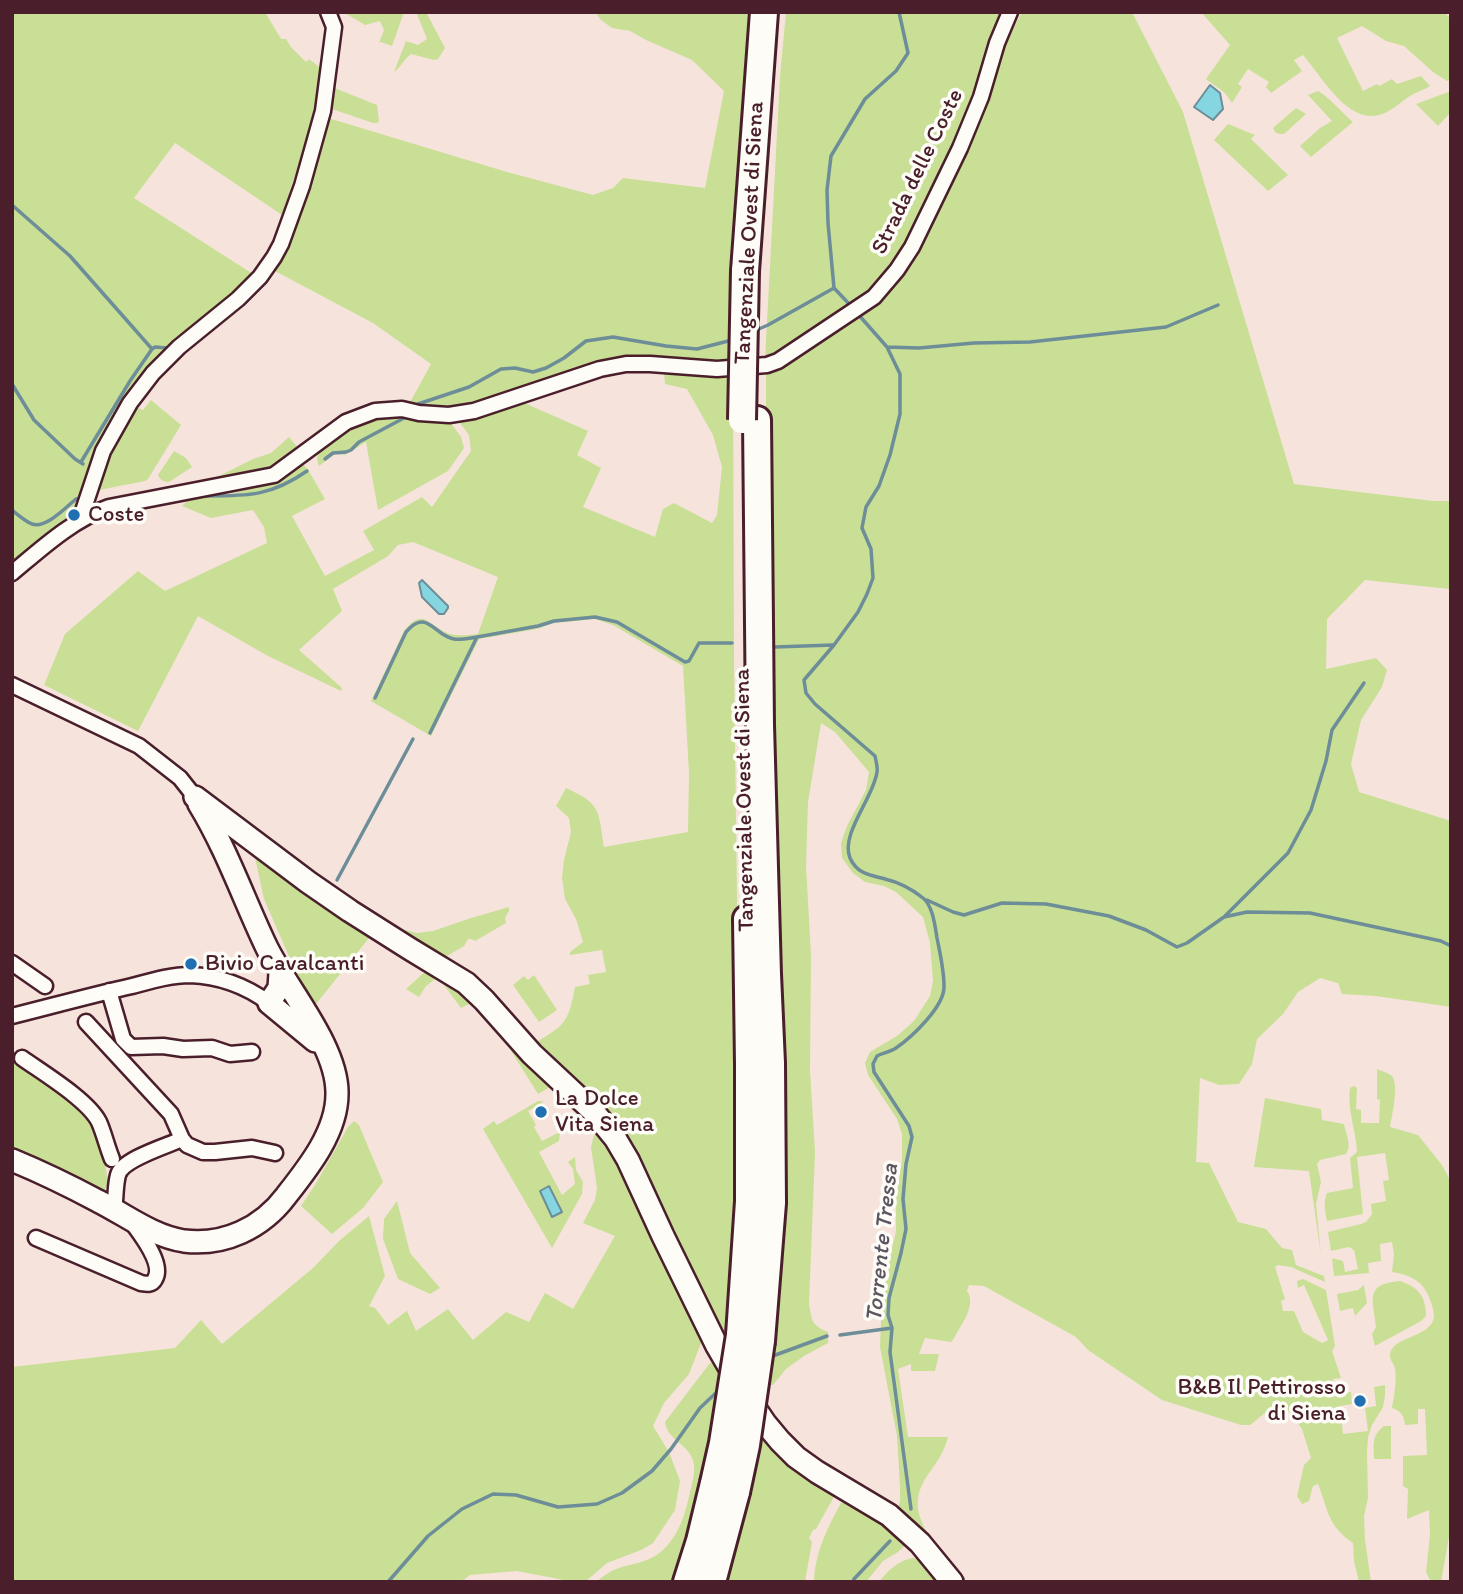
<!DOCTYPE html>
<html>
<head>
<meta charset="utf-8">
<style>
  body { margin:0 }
  #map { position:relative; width:1463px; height:1594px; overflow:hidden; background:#f6e4dc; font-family:Itim,sans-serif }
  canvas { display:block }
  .frame { position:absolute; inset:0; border:14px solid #4a1f2b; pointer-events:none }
</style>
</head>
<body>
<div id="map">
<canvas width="1463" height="1594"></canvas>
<div class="frame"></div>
</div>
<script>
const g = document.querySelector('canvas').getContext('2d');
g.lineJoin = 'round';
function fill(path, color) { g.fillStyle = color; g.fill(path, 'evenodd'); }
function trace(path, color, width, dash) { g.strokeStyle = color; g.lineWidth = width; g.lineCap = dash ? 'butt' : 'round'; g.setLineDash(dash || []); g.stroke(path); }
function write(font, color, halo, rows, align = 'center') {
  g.font = font + ' Itim,sans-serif'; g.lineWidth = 7; g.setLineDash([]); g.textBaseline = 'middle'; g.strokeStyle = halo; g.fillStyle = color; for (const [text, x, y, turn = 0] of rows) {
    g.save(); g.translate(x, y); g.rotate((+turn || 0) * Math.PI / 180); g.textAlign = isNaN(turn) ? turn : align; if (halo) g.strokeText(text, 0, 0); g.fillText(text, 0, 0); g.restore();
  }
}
fill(new Path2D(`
  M12,12h253l16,27h5l5,8 15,15 3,-3 10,8 1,3 -9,56 -29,89 -107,-72 -41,55 119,76 -18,22 -108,102 -37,65 -11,42 -6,8 -31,23 -30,27z
  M343,12h61l-12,34 -11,-4 -2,1 5,-13 -4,-9 -15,4z
  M416,12h10l19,36 -7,11 -4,1 -23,-6c-8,6 -10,13 -17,18l12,-31 12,4 9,-6z
  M595,12h159l-21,350 -31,1 -77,-5 -75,19 -92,32 -50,-3 23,-42 -58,-41 -100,-53 55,-152 179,54 86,23 20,-7 10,-10 82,10 19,-97 -32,-31 -46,-20 -16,-9 -18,-3 -11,-8z
  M786,12h219l-16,38 -33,93 -48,102 -39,48 -82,56 -22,11 15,-283z
  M1022,12h110l51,100 111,372 139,17h18v86l-2,2 -84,-9 -38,39 -1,50 50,-11 11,12 -5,17 -21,33 -10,44 8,28 92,29v186l-75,-11 -34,-2 -4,-11 -18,-5 -22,14 -15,22 -26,25 -5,25 -13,20 -20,1 -19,-7 -4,84 13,1 29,59 28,7 16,19 10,2 4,15 28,11 1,6 -34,-15 -13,-2 -3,2 10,32 -4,2 2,10h11l9,21 19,11 6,-3 -24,-55 -6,3 -1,-7 6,-2 23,11 9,56 -3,5 9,27 -8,1 2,14 16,-1 1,12 -12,2 3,28 25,-3 -3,-23 11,-2 -2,-19 11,-2v11l-2,11 -11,18 -4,12 -1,16 1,45 -4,18 1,24 6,42h-12l-5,-21 -1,-18c-26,-18 -24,-31 -35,-59l-5,2 -4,15 -7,3 -5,-8 7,-31 7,-7 -9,-29 -14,-19 -13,-5 -25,20h-9l-79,-25 -74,-50 -12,-13 -92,-51 -15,-1 -2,6c10,14 -6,34 -13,47l-3,4 -26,-4 -6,16h20l-4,17h-24v-7l-13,5 10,68h40c-4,16 -12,26 -21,39 -20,30 -4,51 13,77l-44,-38 4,-14v-14l-3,-51 -17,-89 2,-53 14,-63v-34l6,-36v-27l-5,-15 -29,-44 -3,-12 5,-11 27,-16 17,-15 16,-25 3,-15 -3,-38 -7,-26 -27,-25 -12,-6 -19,-4 -12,-9 -11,-15 -1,-15 6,-17 19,-36 3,-18 -34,-40 -14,-9 -13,79 -2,64 5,89 -1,116 5,81 -6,152c3,17 2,21 19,28v11l-24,13 -18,13 -13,16h-9l2,-1015 112,-68 10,-9 31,-42 52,-105 34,-101z
  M1201,12h243l7,7v61l-4,1 -14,-9 -29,-26 -18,-5 -24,-15 -25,12 26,53 14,-7 2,2 13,-7 5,5 24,-8 9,10c-6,4 -14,6 -20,10 -8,5 -15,12 -23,16 -36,19 -64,-34 -84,-57l-9,5 8,11 -31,22 -5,-6 3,-5 -21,-13 -10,15 4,3 -10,16 -7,-10 -19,-14 24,-34z
  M332,87l45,18 2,16 -2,2h-4l-44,-15z
  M1318,91c9,4 25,23 35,31l-42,35 -11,-11 20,-18 12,-7 -24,-26z
  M1451,91v21l-13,14 -22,-22z
  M1296,108l10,6 -22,20c-5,0 -9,0 -11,-6z
  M1228,124l27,11 -4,4 37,36 -20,16 -54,-51z
  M664,372l28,3 41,-1 1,285 4,322 4,161 -12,210 -96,-199 -102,-108c32,-20 36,-20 43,-58l15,-3 -2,-9 18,-3 -4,-22 -32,5v-3l13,-10 -7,-23 -11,-20 -3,-21 2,-18 7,-28 -2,-14 -13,-12 10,-18c36,16 32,23 38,59l84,-15 1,-59 -6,-107 -70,-41 -18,-6 -41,4 -17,6 -58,10 -48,97 -60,-35 33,-70c18,-23 23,-8 41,1 8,5 24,3 33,2l20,-57 -85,-35 -15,3 -10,11 -55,33 9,22 -43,39 43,38 -1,3 -73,-35 -70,-40 -60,115 -94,-46 21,-51 73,-63 27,20 102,-48 -3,-16 -11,-17 -42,8 -29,-12 6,-6 47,-7 39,-11 22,-15 6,-3 5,4 18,31 -33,17 33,60 49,-26 -11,-19 59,-34 10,10 39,-56 -2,-16 -13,-17 24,-1 42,-15 66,29 -11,24 24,13 -18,39 72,30 8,-28 11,-6 38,20 5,-8 5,-48 -9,-32 -26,-46 -22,-5z
  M151,400l30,25 -33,54 -3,2 -51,10 14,-39 26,-46 9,4z
  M384,416l48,4 19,3 10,14 3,11 -16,23 -70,39 -12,-68 -21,13 -10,-1 -16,12c-1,-4 -3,-7 -1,-11 3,-13 37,-31 49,-35 6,-3 11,-3 17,-4z
  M289,437l10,12 -32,22 -56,9 42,-21 18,-6z
  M174,451l12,7 6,9 -23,15c-5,0 -9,-2 -11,-7z
  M254,853l115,85 -53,66 -18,-27 -34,-78z
  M323,881l7,3 56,37 15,8 16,4 16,-2 38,-13 38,-11v4l-4,7 1,5 -31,18 -4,-2h-3l-4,7 -22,13z
  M428,969l44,31 -1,3 -10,5 -23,-31 -12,9 -7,11 -13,-8z
  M534,975l23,35 -18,12 -26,-37 11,-9 4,4z
  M510,1044l42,42 -14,8 -30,-48z
  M12,1059l66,46 12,13 13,32 5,33 -3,7 -4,1 -53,-27 -36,-16z
  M1377,1069c4,2 12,4 15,7 7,10 0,39 -2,51l28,8 24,30 9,17v344l-10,56h-10l-5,-10 4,-37 -1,-25 -22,9 1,-30 -5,-3v-30l24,-1 -2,-46h-7v15l-13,1c-1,-10 -4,-14 -13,-17 2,-13 5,-26 3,-39 -1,-6 -6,-9 -5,-15 3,-17 35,-16 43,-33 2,-6 0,-11 -1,-16 -7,-23 -18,-29 -40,-33l2,-18 -2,-12 -12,2 1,17 -13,2 1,10 -35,3 -2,-18 11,3 2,11 13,-3 -4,-19 -5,-3 -18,4 -3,-19 33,-8 5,-2 6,-8 -1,-10 15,-3 -3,-20 6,-1 -4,-27 -28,4 6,57 -36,7c-2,-10 -4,-18 0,-28l26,-5 -3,-30 7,-6c-1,-22 -10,-42 -7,-64l4,-2 3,2 -1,21 5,1v13h18l1,-23 -3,-1z
  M1265,1098l56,11 1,11 22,4c2,10 8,21 2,30l-26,6 -3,4 4,18 -5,22 5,51 -12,-84 -55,-4z
  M538,1101h6l-16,10 8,14 -2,2 8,14 18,-9 -1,9 -20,11 23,43 13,-11 -2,-15 -5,-7 7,-5 1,13 7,12 -1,12 -30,54 -69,-119 11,-8 3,4z
  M354,1121l5,4 24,57 -20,26 -31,26 -31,-28 14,-21 33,-58z
  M595,1131l27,40 81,167 -14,36 -25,29 -11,23 16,26 11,29 -5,29 -22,33 -12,7 -34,13 -22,19h-11l-57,-11 -47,4 -9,7h-449v-215l163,-19 26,-28 21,24 91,-76 26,-27 30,-25 16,60 -16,30 6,2 13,17 24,-18 -5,4 9,20 32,-22 25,31 33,-28 23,10 16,-29 28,16 42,-73 -32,-13 12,-23 2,-12 -6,-41z
  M397,1201l13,52 30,35 -10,6 -32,-15 -15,-40 1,-20z
  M1400,1281c18,6 26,15 26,35l-5,5 -46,25 -3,-12 4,-7c-3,-28 -12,-43 24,-46z
  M1364,1285l3,18 -12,13 -2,-8 -13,3 -3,-17 21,-4z
  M710,1363l5,1 10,13 -46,205h-83c7,-6 14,-11 23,-14 11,-4 25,-5 36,-12 22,-14 30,-40 35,-64 2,-9 5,-18 4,-27 -2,-20 -27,-24 -29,-43z
  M1384,1426h7v33h-17c0,-15 -3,-23 10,-33z
  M758,1427l78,66 -20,36 -3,1 -4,8 3,4 -7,40h-86z
  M846,1500h3l61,41 -12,11 -15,9 -17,21h-52c1,-30 13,-53 27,-79z
  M913,1558l7,1 19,23h-60c8,-11 20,-22 34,-24z`), '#c8df95');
const water = new Path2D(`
  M1210,85l10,8 3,16 -10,11 -19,-13z
  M422,580l26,26v2l-4,6h-5l-17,-17 -3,-14z
  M549,1186l13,26 -10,5 -12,-26z`);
fill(water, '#85d6e0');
trace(water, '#6d8d98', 2);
trace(new Path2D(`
  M12,205l58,51 82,93 -22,32 -49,81
  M852,307l-18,-19 -6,-65 -1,-33 4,-34 34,-57 31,-28 12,-18 -9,-41
  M857,313l30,34 13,27v40l-10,41 -11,31 -13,21 -4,21 9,21 2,29 -6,16 -9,18 -24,33 -30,35 2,13 9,11 60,52c1,5 3,12 2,16 -3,25 -37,62 -27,86 7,16 20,17 35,21 13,3 28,11 38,19 10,8 12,28 14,40 3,15 7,32 7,48 1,20 -32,51 -48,62 -6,4 -13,5 -19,8l-4,8 1,8 35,54 3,11 -6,27 -3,35 3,30 -5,24 -12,45 -1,17 4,13 -2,24 21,157
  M752,332l16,-7 66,-37
  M887,347l32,1 55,-5 56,-1 136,-15 52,-22
  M152,349l3,-2 12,1 8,-6
  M12,384l22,36 41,39 8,5
  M418,404l51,-17 32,-18 14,-1 18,4 13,-4 18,-10 22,-17 27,-4 53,9 31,3 35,-9
  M325,459l8,-6 13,-1 5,-2 8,-8 45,-24
  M206,496c43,0 65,0 101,-25
  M12,510c6,5 13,11 20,14 14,5 34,-17 44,-25l6,-1
  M775,647l58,-2
  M375,698l31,-66c21,-25 28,4 48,7 7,1 16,-1 23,-2
  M430,733l47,-96 61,-11 16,-5 41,-4 22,5 68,40 4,-1 10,-18h33
  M337,880l76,-141
  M927,900l26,12 11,3 38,-12 44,1 63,12 37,14 31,17 10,-4 37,-26 23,-5 63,1 131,28 10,5
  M1225,916l63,-63 23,-43 15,-49 6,-31 32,-47
  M840,1335l52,-7
  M770,1357l57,-21
  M388,1582l40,-46 34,-27 31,-15 23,1 42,12 39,-3 25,-11 30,-22 19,-22 29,-41 19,-18
  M853,1582l1,-3 36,-38`), '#6d8d98', 3.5);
const street = new Path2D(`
  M80,520l23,-69 27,-48 23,-30 26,-26 59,-48 22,-22 14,-20 7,-13 21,-58 21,-75 11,-84 -6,-15
  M12,573c30,-25 60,-53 97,-66l165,-32 72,-53 29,-11 27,-2 17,4 30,2 25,-4 126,-42 26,-5h24l67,5 50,-4 11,-4 96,-64 23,-27 15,-23 48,-99 21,-51 16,-54 13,-31
  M12,685l127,61 41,32 15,19
  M12,963l33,23
  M109,991l14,48 8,8 32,-1 20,3 29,-1 18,6 22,-2
  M12,1016c40,-10 80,-21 120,-30 19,-5 38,-11 58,-11 28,1 56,11 79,28
  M86,1022l85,92 11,25 5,6 16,7h12l37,-4 23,5
  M22,1058c21,15 66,42 77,64 5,11 8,25 13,37
  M114,1209c2,-11 1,-23 4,-34 4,-16 49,-29 64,-36
  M36,1238l105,45c6,1 11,2 14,-4 9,-15 -14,-44 -22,-55`);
const secondary = new Path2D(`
  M195,797l113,85 42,29 60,38 56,34 18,17 48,54 61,57 22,27 13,22 35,76 54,110 25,43 23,34 15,18 16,16 21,15 72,43 31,28 32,39
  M280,973l-1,15 -10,15 46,38
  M12,1160c29,12 58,26 86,41 28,14 54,35 86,40 40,5 78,-13 102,-45 22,-28 51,-64 51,-102 1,-47 -49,-104 -70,-146 -23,-48 -40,-98 -68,-144`);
const highway = new Path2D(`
  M745,271l19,-259
  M757,420l3,305 7,249 4,89 1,140 -11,138
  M740,1335l9,-134v-136l-2,-146
  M687,1582l13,-41 14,-58
  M712,1582l24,-90`);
trace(street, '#4a1f2b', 19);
trace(secondary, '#4a1f2b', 26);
trace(highway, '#4a1f2b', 32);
trace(street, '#fdfcf7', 14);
trace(secondary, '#fdfcf7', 21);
trace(highway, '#fdfcf7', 26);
const highwayBridge = new Path2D(`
  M742,420l3,-149
  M714,1483l9,-40 17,-108
  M736,1492l10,-47 15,-104`);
trace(highwayBridge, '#4a1f2b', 32, []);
trace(highwayBridge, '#fdfcf7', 26);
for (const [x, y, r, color] of [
  [74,515,7,"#1f6fb2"],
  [191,964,7,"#1f6fb2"],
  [541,1112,7,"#1f6fb2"],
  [1360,1401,7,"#1f6fb2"]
]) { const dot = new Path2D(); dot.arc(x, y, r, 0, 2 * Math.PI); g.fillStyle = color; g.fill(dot); trace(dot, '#fdfcf7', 2.5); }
write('23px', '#4a1f2b', '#fdfcf7', [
  ["Strada delle Coste",918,172,-64],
  ["Tangenziale Ovest di Siena",750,233,-87],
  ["Tangenziale Ovest di Siena",745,800,-91]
]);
write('23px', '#4a1f2b', '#fdfcf7', [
  ["Coste",88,515],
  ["Bivio Cavalcanti",205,964],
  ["La Dolce",555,1099],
  ["Vita Siena",555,1125],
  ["B&B Il Pettirosso",1346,1388,"right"],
  ["di Siena",1346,1414,"right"]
], 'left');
write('italic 24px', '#5c5661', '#fdfcf7', [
  ["Torrente Tressa",883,1243,-84]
]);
</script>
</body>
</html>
